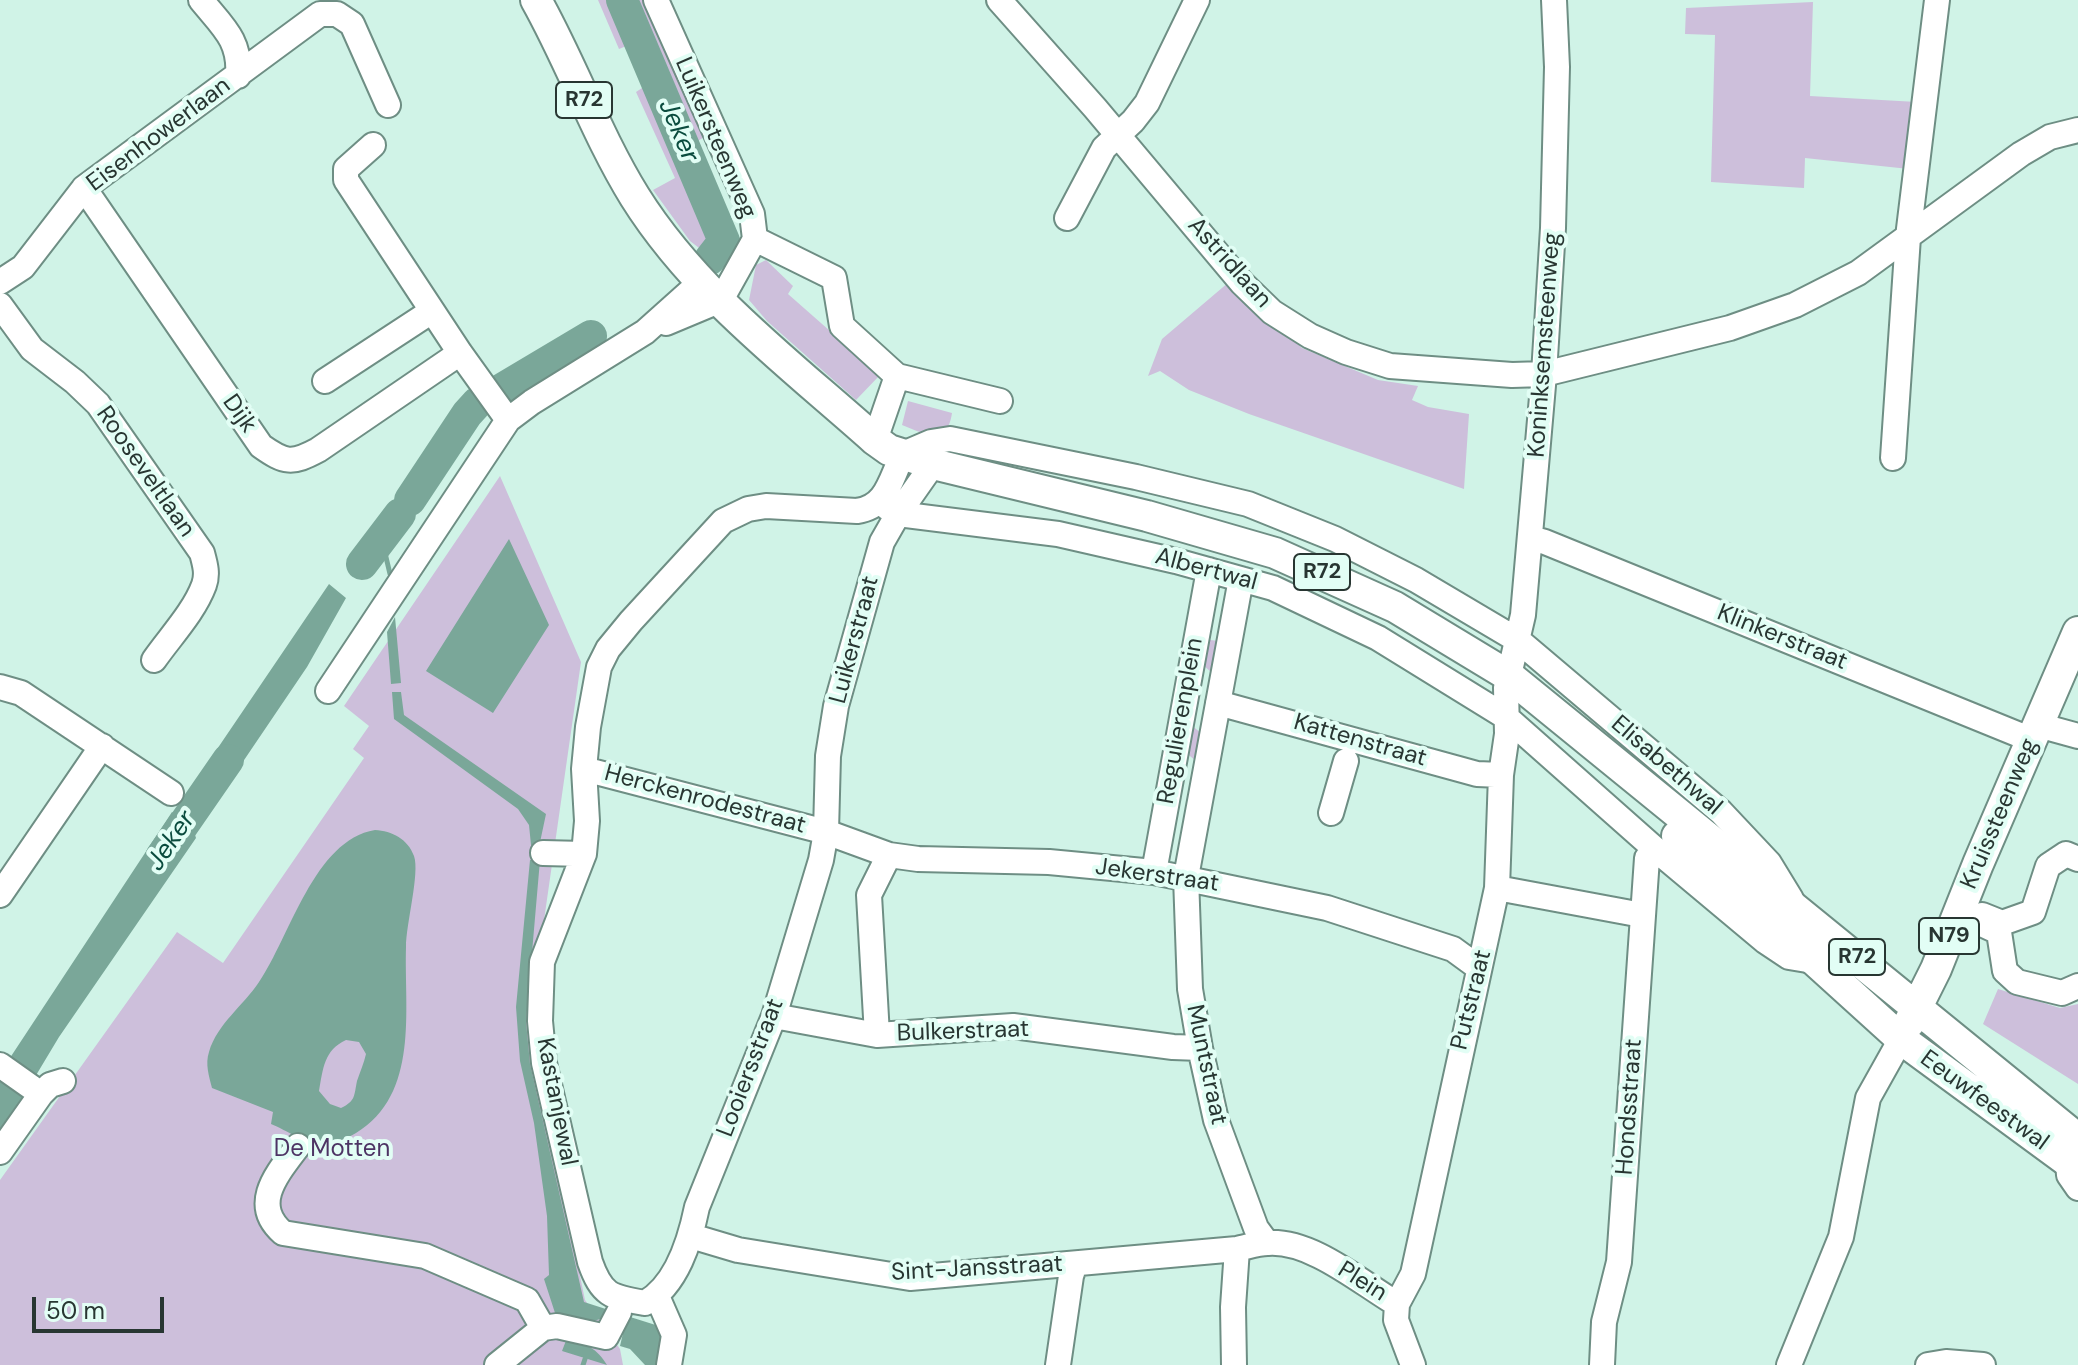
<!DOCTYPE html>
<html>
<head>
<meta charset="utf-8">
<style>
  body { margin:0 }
  #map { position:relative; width:2078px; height:1365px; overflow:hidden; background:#d0f3e7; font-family:"DM Sans",sans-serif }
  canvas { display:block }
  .scale { position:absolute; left:32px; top:1297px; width:132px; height:36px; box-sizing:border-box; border:4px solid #283632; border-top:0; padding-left:10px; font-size:24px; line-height:28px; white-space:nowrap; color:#283632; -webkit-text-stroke:6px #e2fef5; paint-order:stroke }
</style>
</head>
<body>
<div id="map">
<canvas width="2078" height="1365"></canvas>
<div class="scale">50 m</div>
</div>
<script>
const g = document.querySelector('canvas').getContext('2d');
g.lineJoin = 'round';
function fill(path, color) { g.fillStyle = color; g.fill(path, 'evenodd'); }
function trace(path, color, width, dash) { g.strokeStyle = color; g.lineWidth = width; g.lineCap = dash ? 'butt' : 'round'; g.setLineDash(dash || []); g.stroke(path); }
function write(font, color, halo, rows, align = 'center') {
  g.font = font + ' "DM Sans",sans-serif'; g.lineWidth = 8; g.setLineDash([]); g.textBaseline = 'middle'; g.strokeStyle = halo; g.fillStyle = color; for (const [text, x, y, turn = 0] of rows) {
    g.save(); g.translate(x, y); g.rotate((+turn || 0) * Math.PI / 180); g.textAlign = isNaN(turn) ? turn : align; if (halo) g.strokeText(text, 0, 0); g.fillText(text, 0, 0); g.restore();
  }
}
fill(new Path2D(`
  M598,0h19l19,42 -17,7z
  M631,0h16l60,135 -15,10z
  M1813,2l-3,94 107,6 -8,67 -104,-11 -1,30 -93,-6 4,-147 -30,-1 1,-26z
  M651,82l65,155 -4,10 -9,4 -13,-10 -37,-51 22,-12 -39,-86z
  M766,260l27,26 -5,8 92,81 -24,25 -89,-79 -18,-21 7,-35z
  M1229,282l73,66 76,32 40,6 -6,14 16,7 41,7 -5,75 -215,-75 -60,-24 -29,-19 -12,5 14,-37z
  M908,401l44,12c-5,34 -27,21 -50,12z
  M500,476l81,186 -48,335 5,80 47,223 35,49 3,16h-623v-185l177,-248 46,31 141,-205 -11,-9 16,-23 -25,-20z
  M1210,640l9,1 -2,36 -20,-17 8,-19z
  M1185,720l22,18 -6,27 -21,-17z
  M1998,989l62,19 18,-4v80l-95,-60z`), '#cdbfdb');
fill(new Path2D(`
  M509,539l40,86 -56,88 -67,-42z
  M329,584l17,14 -39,69 -92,136 -25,-14z
  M395,617l6,66 -10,1 -4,-52z
  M392,692h9l3,23 142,99 -7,33 -8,-2 -2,-20 -11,-16 -124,-90z
  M172,812l20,13 4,13 -137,199 -33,55 -26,37v-56z
  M375,830c17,1 33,9 39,26 6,17 -8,68 -8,91 -2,63 14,147 -50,186 -9,5 -22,12 -34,12 -16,-1 -36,-15 -51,-21l2,-12 -61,-24c-3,-12 -7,-24 -3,-36 8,-28 35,-47 50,-70 31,-45 55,-142 116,-152zM346,1040l13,2 7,12c-2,9 -6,18 -9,27 -3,14 -1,20 -16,27l-11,-4 -11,-13c4,-22 5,-41 27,-51z
  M530,860h10l-14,162 4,42 54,238 28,9c-18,16 -35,11 -56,5l-12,-37 5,-4 -2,-59 -13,-93 -14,-62 -4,-54z
  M627,1316l35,11 2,38h-19l-15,-16 -10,-3z
  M567,1338c19,6 30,10 40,27l-45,-14z`), '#7aa799');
trace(new Path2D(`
  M381,536l9,38
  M583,1365l2,-6`), '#7aa799', 5);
trace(new Path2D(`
  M622,0l102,241 -14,18
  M502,389l89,-53
  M410,500l57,-86 10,-11
  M362,564l38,-50
  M161,857l67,-97`), '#7aa799', 32);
const minor = new Path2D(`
  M201,0c21,26 40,40 37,76
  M656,0l96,214 3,25 -34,61 -55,23
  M999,0l96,108 147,175 30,29 38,24 36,16 44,14 122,9 32,-1 186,-46 65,-23 63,-32 163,-119 29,-17 28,-7
  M373,145l-27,24v11l114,173 48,67
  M84,188l177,258c24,17 31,18 57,4l142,-97
  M1067,218l37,-70 29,-27 14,-18 50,-103
  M755,239l79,39 8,48 55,50 103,25
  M0,282l23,-15 61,-79 236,-174h17l15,10 36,81
  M0,305l32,44 43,33 23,22 104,149c3,11 6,21 2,32 -10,27 -34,52 -50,75
  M325,381l107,-70
  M875,440l22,-64
  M1893,458l15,-221 29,-237
  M933,464l-35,50 -16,28 -46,164 -8,50 -2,76 -5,28 -47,156 -77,191c-7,34 -20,78 -52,96 -34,-6 -43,-7 -55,-41l-46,-199 -4,-42 2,-59 42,-108 3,-33 -3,-52 4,-42 11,-60 9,-18 23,-28 92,-100 25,-12 18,-3 91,5c30,-4 33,-31 46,-57l28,-12 19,-3 186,38 112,27 87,35 81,41 103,61 202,171 48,51 22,36
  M888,508l10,6 160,20 118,27 97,27 105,50 128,79 149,132 110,92 24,16 24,4
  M1531,538l14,4 487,198
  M1241,579l-55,298 4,112 10,59 16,72 40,108 11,15
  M0,687l21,6 150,100
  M328,691l180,-271 24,-18 113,-70 57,-51
  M1218,703l259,71 24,1
  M2038,725l40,11
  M584,769l242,63 63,23 29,4 131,3 105,10 173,36 126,41 26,19
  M1331,813l15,-52
  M543,853l41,1
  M1154,872l55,-302
  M1497,888l145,27
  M0,895l102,-149
  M1958,913l41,19 6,39 12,11 45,11 16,-7
  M1982,915l20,8 31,-11 15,-46 18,-12 12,5
  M774,1016l103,19 136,-9 160,21 27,1
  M877,1035l-8,-140 20,-40
  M0,1065l41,29
  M298,1146c-21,28 -48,58 -15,87l142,23 102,44 16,28
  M0,1152l41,-58 9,-9 13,-4
  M2068,1162l1,13 9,13
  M691,1236l47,14 172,28 327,-29c10,-2 21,-6 31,-6 44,-3 93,40 129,61
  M657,1296l17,39 -5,30
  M497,1365l46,-37 14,-2 49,11 13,-25
  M1058,1365l13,-89 4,-12
  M1234,1365l-1,-58 4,-58
  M1413,1365l-17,-45 1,-16 16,-30 84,-386 4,-113 6,-41 -1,-46 17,-73 21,-241 9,-146 4,-161 -3,-67
  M1602,1365l2,-43 15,-60 28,-404 8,-9
  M1789,1365l52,-128 27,-139 33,-59
  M1928,1365l18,-3 37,3`);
const major = new Path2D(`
  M536,0c36,64 60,134 99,197 60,96 156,168 240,243l14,10 44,14 214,52 128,37 120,54 114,69 569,463
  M1677,836l224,203 177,130
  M1909,1023l27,-54 42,-105 100,-232`);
trace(minor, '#6e8e84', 28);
trace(major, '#6e8e84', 34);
trace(minor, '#fff', 24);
trace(major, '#fff', 30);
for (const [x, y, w] of [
  [584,100,56],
  [1322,572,56],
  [1949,936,60],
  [1857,957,56]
]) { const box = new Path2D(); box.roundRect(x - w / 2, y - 18, w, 36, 6); g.fillStyle = '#e2fef5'; g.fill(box); trace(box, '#283632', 2); }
write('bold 22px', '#283632', null, [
  ["R72",584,100],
  ["R72",1322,572],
  ["N79",1949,936],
  ["R72",1857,957]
]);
write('24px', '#283632', '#e2fef5', [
  ["Eisenhowerlaan",159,135,-37],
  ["Luikersteenweg",715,138,67],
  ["Astridlaan",1229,263,48],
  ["Koninksemsteenweg",1545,345,-86],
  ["Dijk",239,414,55],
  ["Rooseveltlaan",145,472,55],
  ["Albertwal",1206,570,15],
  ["Klinkerstraat",1782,638,22],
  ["Luikerstraat",855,640,-75],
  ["Regulierenplein",1181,721,-80],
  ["Kattenstraat",1360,741,16],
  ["Elisabethwal",1666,766,41],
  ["Herckenrodestraat",705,800,15],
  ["Kruissteenweg",2000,814,-67],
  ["Jekerstraat",1157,876,8],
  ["Putstraat",1472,1000,-76],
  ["Bulkerstraat",963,1032,-2],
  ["Muntstraat",1206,1065,78],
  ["Looiersstraat",751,1068,-69],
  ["Eeuwfeestwal",1984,1101,36],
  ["Kastanjewal",556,1102,79],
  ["Hondsstraat",1630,1107,-86],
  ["Sint-Jansstraat",977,1269,-3],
  ["Plein",1362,1282,32]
]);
write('24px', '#4d3464', '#e2fef5', [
  ["De Motten",332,1150]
]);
write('italic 26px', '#0a4c3e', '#e2fef5', [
  ["Jeker",678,131,67],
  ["Jeker",172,841,-56]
]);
</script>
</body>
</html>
